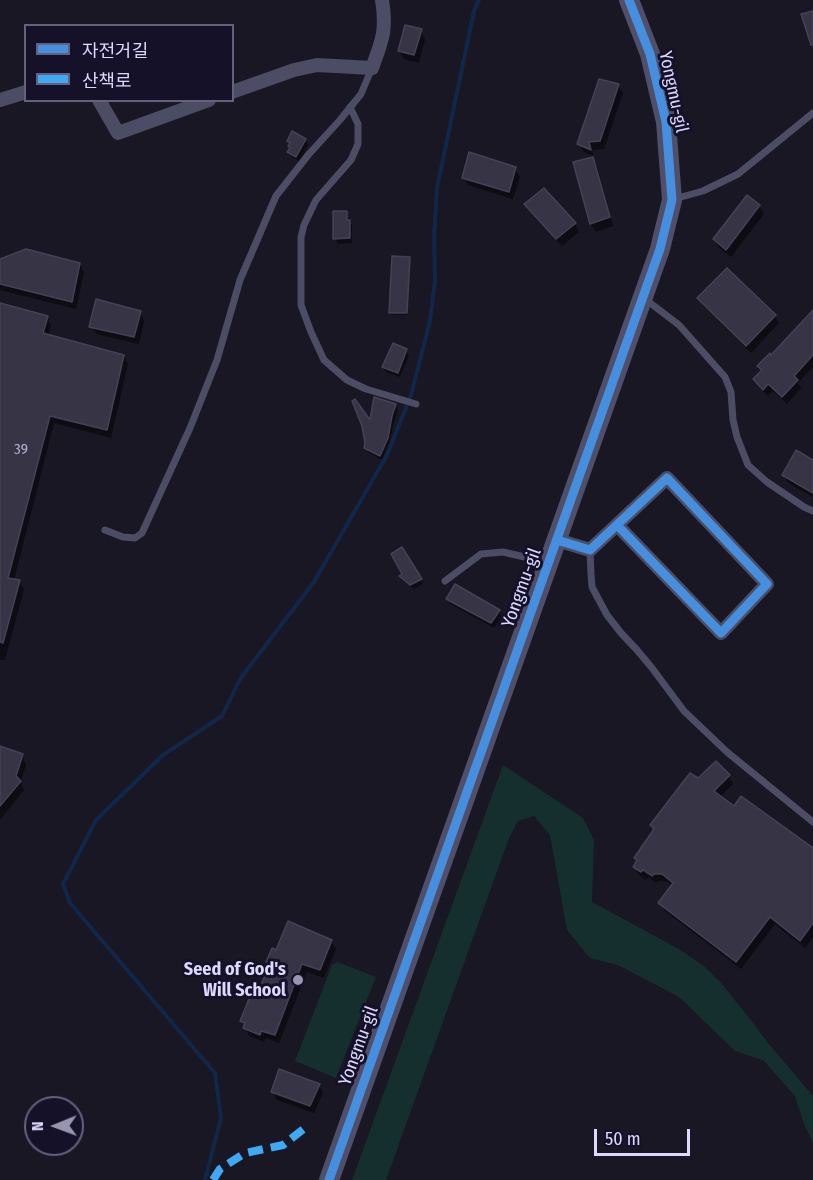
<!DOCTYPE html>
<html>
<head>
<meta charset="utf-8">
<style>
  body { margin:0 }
  #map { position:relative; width:813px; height:1180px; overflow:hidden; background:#181723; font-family:"Fira Sans Condensed","Noto Sans KR",sans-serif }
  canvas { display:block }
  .legend { position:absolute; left:24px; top:24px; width:210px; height:78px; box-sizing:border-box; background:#141129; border:2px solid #64617e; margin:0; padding:8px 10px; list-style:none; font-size:18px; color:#ddd9fe }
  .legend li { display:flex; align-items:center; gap:12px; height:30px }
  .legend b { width:30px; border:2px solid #64617e }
  .north { position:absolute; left:24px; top:1096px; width:60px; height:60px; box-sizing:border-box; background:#141129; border:2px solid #64617e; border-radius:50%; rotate:269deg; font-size:16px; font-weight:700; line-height:24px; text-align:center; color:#ddd9fe }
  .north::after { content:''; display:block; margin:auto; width:21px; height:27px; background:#9895b1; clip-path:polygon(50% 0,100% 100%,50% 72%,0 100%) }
  .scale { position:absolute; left:594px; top:1129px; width:96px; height:27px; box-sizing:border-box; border:3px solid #ddd9fe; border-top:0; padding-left:8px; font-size:18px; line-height:21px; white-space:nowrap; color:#ddd9fe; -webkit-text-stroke:4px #141129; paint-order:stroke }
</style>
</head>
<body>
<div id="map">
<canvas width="813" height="1180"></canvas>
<ul class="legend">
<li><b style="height:8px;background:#468fdf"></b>자전거길</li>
<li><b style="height:8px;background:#3fa9f5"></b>산책로</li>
</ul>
<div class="north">N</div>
<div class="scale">50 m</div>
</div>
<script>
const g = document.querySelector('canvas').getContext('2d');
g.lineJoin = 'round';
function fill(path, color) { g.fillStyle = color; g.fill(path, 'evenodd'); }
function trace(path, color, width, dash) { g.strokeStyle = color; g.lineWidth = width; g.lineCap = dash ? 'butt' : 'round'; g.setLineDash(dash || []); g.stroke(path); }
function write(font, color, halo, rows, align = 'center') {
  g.font = font + ' "Fira Sans Condensed",sans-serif'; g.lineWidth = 6; g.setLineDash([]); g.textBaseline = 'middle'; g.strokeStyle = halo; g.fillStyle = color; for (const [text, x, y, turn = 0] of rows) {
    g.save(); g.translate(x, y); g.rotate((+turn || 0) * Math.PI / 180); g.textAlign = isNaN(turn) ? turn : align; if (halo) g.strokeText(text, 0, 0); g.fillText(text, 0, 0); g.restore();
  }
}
fill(new Path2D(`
  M503,765l80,53 11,22 -2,62 87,47 26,18 16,16 29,36 18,24 45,53v47l-9,-19 -9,-28 -32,-36 -28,-9 -56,-54 -61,-32 -28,-7 -23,-28 -17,-95 -16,-19 -16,5 -9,17 -123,342h-34z
  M337,962l39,15 -40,101 -41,-17 37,-96z`), '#152f2f');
fill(new Path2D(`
  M421,31l4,8 -6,24 -15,-4 -5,-8z
  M618,85l5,8 -19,56 -12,1 2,6 -10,-4 -5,-8z
  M305,140l3,5 -9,16 -7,-4 -3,-5 2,-3 -2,-8z
  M592,158l5,8 16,60 -17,6 -5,-8z
  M515,169l5,8 -7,22 -45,-14 -5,-8z
  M526,205l49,19 4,8 -17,14 -31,-33z
  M759,206l5,8 -33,43 -12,-9 -5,-8z
  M346,212l6,14v17l-14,1 -3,-5z
  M410,260l-3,55h-16l-1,-2z
  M0,261l80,3 4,9 -8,36 -76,-19z
  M699,299l76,17 4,7 -28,30 -47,-47z
  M0,305l47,12 4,8 -2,11 74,20 5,8 -17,74 -57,-15 -40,157 5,1 5,8 -19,71h-5z
  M140,312l4,9 -5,23 -43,-10 -5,-8z
  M813,312v55l-15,16 3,5 -14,16 -14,-13 -5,5 -9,-9 -5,-7 8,-9 -3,-5 13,-9z
  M406,351l3,5 -9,21 -14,-5 -3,-5z
  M395,405l3,5 -4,12 -5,21 -7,17 -14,-8 -3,-5 6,-24z
  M813,462v35l-25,-14 -4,-8z
  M402,549l21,35 -9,5 -10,-8 -3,-5 3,-2z
  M447,599l52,12 3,5 -8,12 -44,-24z
  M0,754l22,2 4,8 -5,19 3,7 -24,30z
  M728,776l5,8 -13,13 14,11 79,42v87l-8,11 -30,-24 -34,45 -76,-58 -5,-8 13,-17 -5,-4 -10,-1 -1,2 -9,-6 -2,3 -7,-5 -5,-8 4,-6 -2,-3 18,-28 -3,-4 47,-46z
  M331,941l5,8 -12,29 -17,-6 -28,71 -13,-5 -2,4 -15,-6 -7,-16 17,-26 11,-27 -3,-5 10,-10z
  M319,1085l4,8 -9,20 -37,-13 -5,-9z`), '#0007');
trace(new Path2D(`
  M205,1180l16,-62 -6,-45 -145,-170 -7,-19 33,-64 67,-65 59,-39 18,-37 74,-97 73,-127 24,-60 19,-74 5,-41 -1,-43 3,-49 37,-177 5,-11`), '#11274a', 4);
const building = new Path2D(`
  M813,11v34h-2l-10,-31z
  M405,25l17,4 -8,26 -16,-4z
  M599,79l20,5 -19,57 -11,1 2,8 -14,-6z
  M292,131l14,8 -10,18 -9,-5 3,-4 -2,-2 2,-4 -3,-1z
  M469,152l47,15 -7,25 -47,-14z
  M593,157l17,60 -20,7 -17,-62z
  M544,188l32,35 -20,16 -32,-35z
  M747,195l13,10 -34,45 -13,-11z
  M333,211h14v9h3v18l-17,1z
  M26,249l54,14 -8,39 -72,-18v-25z
  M392,256l18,1 -3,56h-18z
  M727,268l49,47 -30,31 -49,-48z
  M96,299l45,12 -7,26 -45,-10z
  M0,303l48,13 -5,17 81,22 -17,75 -57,-14 -42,162 12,2 -17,63 -3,-1z
  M813,310v45l-19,21 4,4 -16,17 -14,-13 -5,6 -10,-11 9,-9 -5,-4 13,-13 1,2z
  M393,343l14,6 -9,24 -16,-6z
  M374,397l22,7 -4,12 -4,22 -8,18 -16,-8 1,-5 -3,-17 -10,-25 3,-2 15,21z
  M796,450l17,10v33l-31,-18z
  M402,547l20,32 -12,6 -11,-9 3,-2 -11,-20z
  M455,584l45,26 -9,13 -45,-24z
  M0,746l23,8 -7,22 5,5 -21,25z
  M716,761l14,14 -16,16 20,15 7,-10 72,52v75l-13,18 -30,-24 -34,45 -78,-59 15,-20 -11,-9h-8l-2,2 -9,-6 -2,2 -8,-5 4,-7 -3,-2 20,-29 -4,-4 33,-43 7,-9 8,5z
  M288,921l44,19 -12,30 -18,-6 -27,71 -14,-4 -1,4 -17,-7 2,-5 -5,-2 13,-32 5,3 12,-28 -4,-2 6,-14 4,2z
  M279,1069l41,15 -10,22 -39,-14z`);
fill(building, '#363445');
trace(building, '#454257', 1.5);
trace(new Path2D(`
  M350,107l8,17v20l-7,16 -35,40 -12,25 -3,12v68l10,27 13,28 23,20 19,9 50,15
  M674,199l29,-8 35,-17 75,-61
  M645,299l34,26 46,52 6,15 2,28 4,17 11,28 19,17 37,25 9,4
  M105,530l18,7 12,1 7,-5 48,-105 27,-68 23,-80 36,-84 33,-42 31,-34 21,-26 11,-26
  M590,550l1,24 1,13 15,28 14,18 16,17 15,18 32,43 43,41 86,70
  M445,581l36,-27 22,-2 43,10`), '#4c4c64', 7);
trace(new Path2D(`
  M232,92l62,-22 23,-5 55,3c10,-27 15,-38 10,-68
  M0,100l26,-8
  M99,100l19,33 91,-33
  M557,540l33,10 77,-72 100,106 -46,49 -104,-108`), '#4c4c64', 14);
trace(new Path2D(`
  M329,1180l331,-931 12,-49 -6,-78 -16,-68 -21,-54`), '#4f4f6a', 20);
trace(new Path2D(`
  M213,1180l7,-11 25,-16 38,-8 23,-18`), '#3fa9f5', 8, [15, 8]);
trace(new Path2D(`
  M557,540l33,10 77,-72 100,106 -46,49 -104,-108
  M329,1180l331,-931 12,-49 -6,-78 -16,-68 -21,-54`), '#468fdf', 9);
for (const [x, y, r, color] of [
  [298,980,6,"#9895b1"]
]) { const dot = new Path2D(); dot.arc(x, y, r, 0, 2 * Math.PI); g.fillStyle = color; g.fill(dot); trace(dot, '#141129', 2); }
write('15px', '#b3b0d0', null, [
  ["39",21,450]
]);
write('18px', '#ddd9fe', '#141129', [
  ["Yongmu-gil",673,92,78],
  ["Yongmu-gil",522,588,-70],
  ["Yongmu-gil",359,1046,-70]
]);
write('bold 18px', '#ddd9fe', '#141129', [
  ["Seed of God's",286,970],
  ["Will School",286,991]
], 'right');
</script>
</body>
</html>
